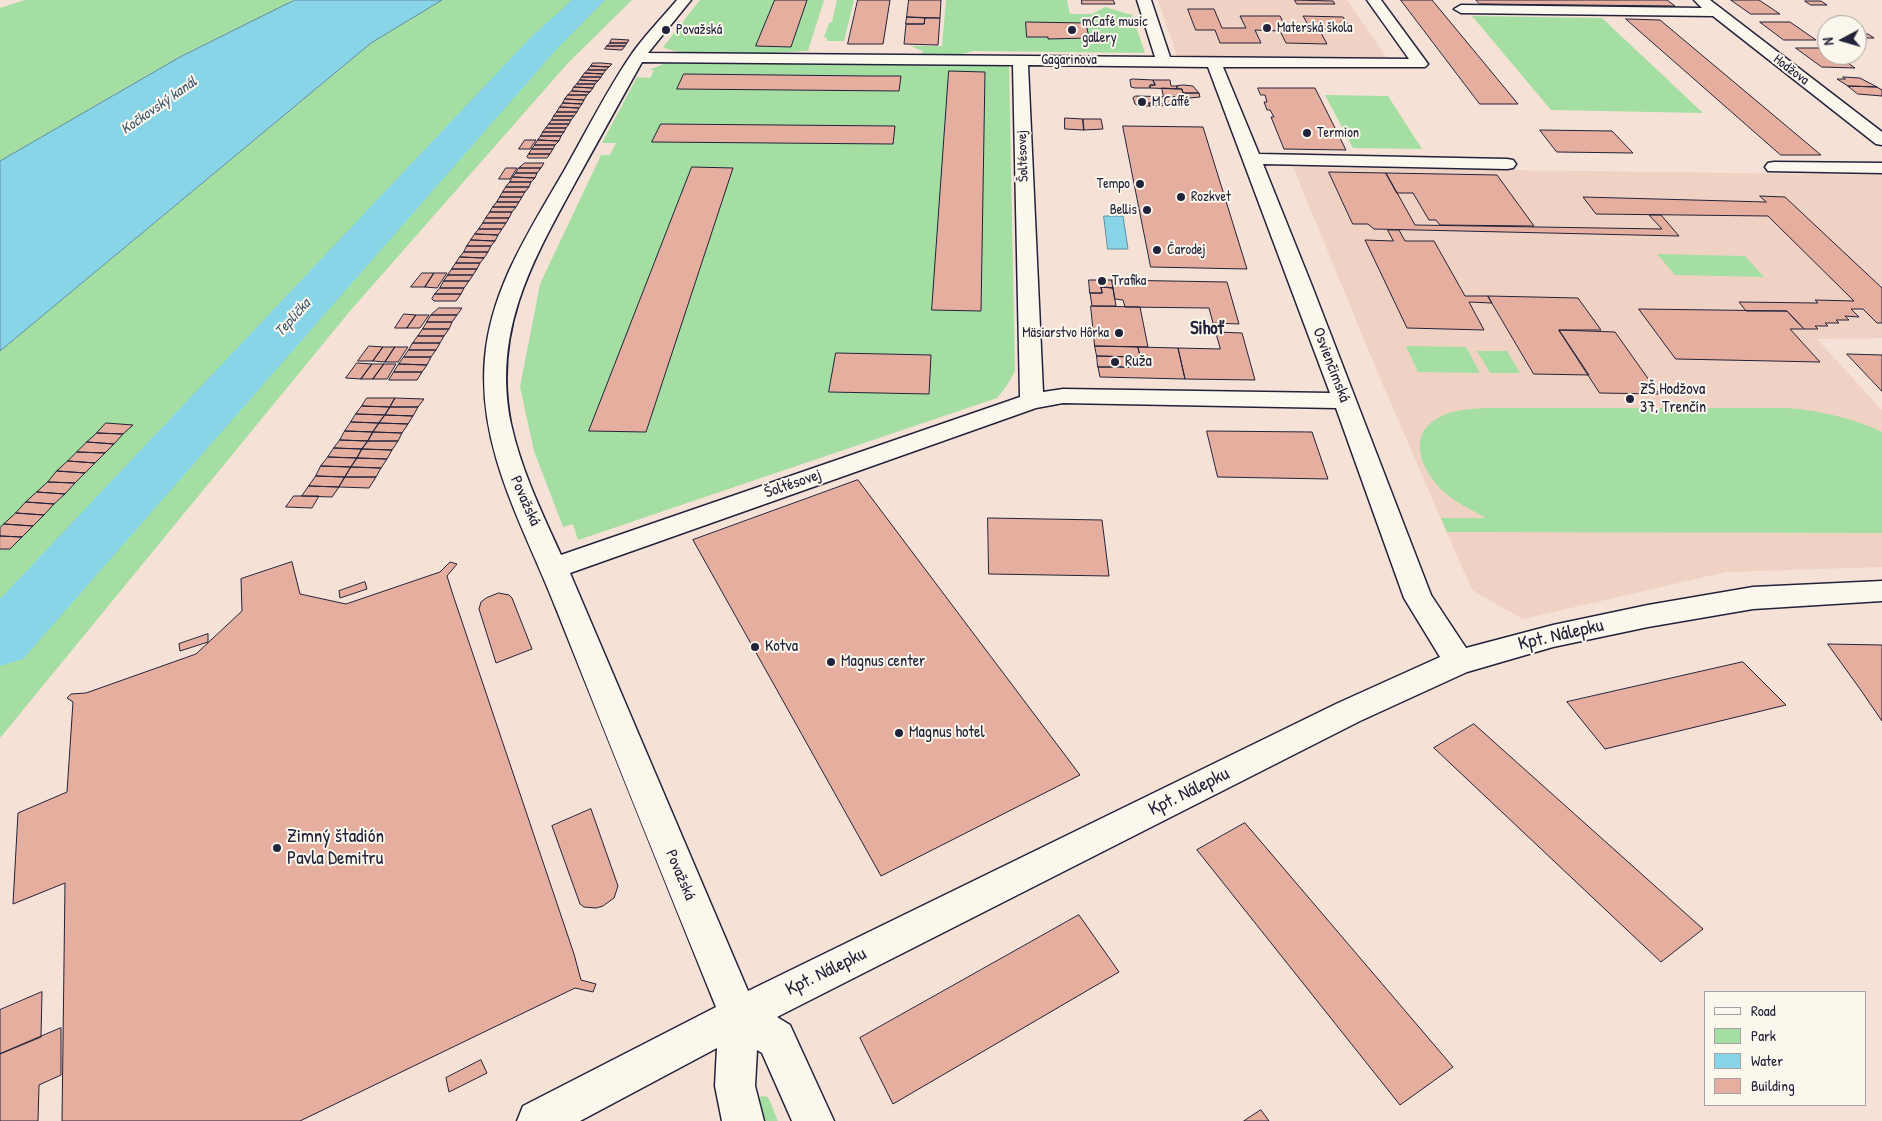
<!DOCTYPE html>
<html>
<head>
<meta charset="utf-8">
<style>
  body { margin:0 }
  #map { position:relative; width:1882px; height:1121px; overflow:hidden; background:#f5e1d5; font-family:"Patrick Hand",sans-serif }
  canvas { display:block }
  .legend { position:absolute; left:1704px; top:991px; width:162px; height:115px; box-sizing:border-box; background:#fbf7ec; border:1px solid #a4a2a5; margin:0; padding:6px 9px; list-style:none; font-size:15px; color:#22223b }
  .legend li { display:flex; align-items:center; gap:10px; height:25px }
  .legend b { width:25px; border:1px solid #a4a2a5 }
  .north { position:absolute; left:1817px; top:15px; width:50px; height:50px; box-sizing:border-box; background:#fbf7ec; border:1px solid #a4a2a5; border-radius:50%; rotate:264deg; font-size:14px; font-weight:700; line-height:20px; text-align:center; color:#22223b }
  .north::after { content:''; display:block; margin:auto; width:18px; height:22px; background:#22223b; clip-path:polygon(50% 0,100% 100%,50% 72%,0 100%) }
</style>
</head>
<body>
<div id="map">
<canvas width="1882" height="1121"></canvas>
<ul class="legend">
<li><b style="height:6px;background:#fbf7ec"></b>Road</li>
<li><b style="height:14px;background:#a5dea2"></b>Park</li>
<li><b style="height:14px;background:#88d5e7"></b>Water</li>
<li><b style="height:14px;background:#e6ae9e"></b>Building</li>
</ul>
<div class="north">N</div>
</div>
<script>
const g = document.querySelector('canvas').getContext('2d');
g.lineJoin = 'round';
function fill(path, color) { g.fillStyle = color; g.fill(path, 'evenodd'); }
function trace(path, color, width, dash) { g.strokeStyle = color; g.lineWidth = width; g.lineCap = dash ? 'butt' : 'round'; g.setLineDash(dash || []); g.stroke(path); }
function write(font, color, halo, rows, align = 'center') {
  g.font = font + ' "Patrick Hand",sans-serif'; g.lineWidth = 4; g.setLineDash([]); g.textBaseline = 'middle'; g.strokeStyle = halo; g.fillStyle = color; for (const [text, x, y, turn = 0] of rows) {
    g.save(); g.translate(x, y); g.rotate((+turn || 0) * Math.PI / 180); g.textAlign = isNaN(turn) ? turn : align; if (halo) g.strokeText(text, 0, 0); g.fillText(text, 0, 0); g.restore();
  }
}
fill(new Path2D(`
  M1158,0h189l40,58 -210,-2z
  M1293,167l589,8v163l-65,1 65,71v157l-156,5 -203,47 -51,-29 -90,-207z`), '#f0d2c4');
fill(new Path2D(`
  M25,0h266l1,2 -112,55 -180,104v-153z
  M442,0h190l-64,63 -218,248 -350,427v-387l371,-308z
  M700,0h124l-16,51c-27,1 -125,8 -145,-4z
  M837,0h17l-10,41h-17v-3l-3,-1 5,-14 3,-1z
  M946,0h121l3,14h22l13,-7 27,8 13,38 -171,-2 -16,4h-37l2,-4 -13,-5h32z
  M1472,16l130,2 101,95 -152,-3z
  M666,63l343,2 6,306 -7,13 -11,14 -419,142 -5,-16 -10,3 -29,-76 -14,-64 20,-103 61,-129h9l6,-12h-14l35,-66 13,1 4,-8h-5z
  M1325,95l63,1 34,53 -69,-1z
  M1657,254l88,2 19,21 -89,-2z
  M1406,346l60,1 14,26 -62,-1z
  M1477,351h30l13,22h-30z
  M1486,408h302c34,3 64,10 94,24v101l-435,-1 -6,-14h45c-15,-9 -33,-16 -45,-29 -23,-24 -34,-58 3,-74 13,-6 28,-6 42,-7z
  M762,1096l6,1 10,24h-17l-4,-22z`), '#a5dea2');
const water = new Path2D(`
  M295,0h147l-71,43 -371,308v-190l180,-104z
  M1104,216h19l5,33h-20z`);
fill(water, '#88d5e7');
trace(water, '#5f8da2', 1);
fill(new Path2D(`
  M572,0h33l-50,51 -532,608 -23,7v-67l531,-562z`), '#88d5e7');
const building = new Path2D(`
  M775,0h32l-16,47 -35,-1z
  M858,0h32l-7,44h-35z
  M909,0h32l-1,18 -33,-1z
  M1082,0h31l2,4h-33z
  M1295,0l38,1 2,3h-38z
  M1401,0h31l86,104h-38z
  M1476,0h191l8,6 -195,-2z
  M1731,0h28l21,14h-29z
  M1805,1h16l6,4h-16z
  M1188,9h26l8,19h24l-6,-12h40l6,12h24l-7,-12 40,1 8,12h-32l8,15 -41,-1 -6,-12 -25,-1 6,13h-41l-5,-13h-19z
  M907,17l18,1 -1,6h-18z
  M925,18h15l-2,27 -34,-1 2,-20h18z
  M1626,19l34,1 161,135h-40z
  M1026,22l60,1 3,15 -41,1v-2h-21z
  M1760,22h30l26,18h-32z
  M1857,34h11l6,4h-17z
  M612,39l17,1 -2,3h-17z
  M610,43h17l-2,3h-18z
  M607,46h18l-3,4 -17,-1z
  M1796,48h31v7h10l18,13 -33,-1z
  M593,63h9l10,1 -3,3 -18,-1z
  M591,66l18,1 -3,3h-18z
  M588,70h18l-3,4 -18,-1z
  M949,71l36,1 -4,239 -49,-1z
  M585,73l18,1 -2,3h-19z
  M684,74l184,2h33l-2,15 -222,-2z
  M582,77h19l-3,4 -18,-1z
  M1843,77l17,1 17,9 -29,-1 -11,-7h8z
  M1133,79l20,1 2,5h-5v3h-15l-4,-1 -1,-7z
  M580,80l18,1 -3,3h-18z
  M1153,80h17l1,6h6v3l-27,-1v-3h5z
  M577,84h18l-2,4 -19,-1z
  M1184,85l9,1 6,7h-16l-1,-4h-5v-3z
  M1848,86l29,1 5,3v6l-24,-2z
  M574,87l19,1 -3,4 -18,-1z
  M1162,88l20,1 1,4h16l1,4 -11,1 1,6 -13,-1 -2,-6h-11z
  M1258,88h57l31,62 -62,-1 -13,-32h3l-4,-7h-3l-3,-8h3l-2,-7h-4z
  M572,91l18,1 -3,3h-19z
  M568,95h19l-3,5 -19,-1z
  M1136,96l39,1 2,6h-28l1,3h-11l-4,-2 -2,-6z
  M565,99l19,1 -2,4 -19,-1z
  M563,103l19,1 -3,4 -19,-1z
  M1149,103l41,1 1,1 -41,1z
  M560,107l19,1 -2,4h-20z
  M557,112h20l-3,4h-20z
  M554,116h20l-3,4h-19z
  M1065,118l18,1 1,11 -19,-1z
  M1083,119h18l2,10 -19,1z
  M552,120h19l-2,4h-20z
  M549,124h20l-3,4h-20z
  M661,124l234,2 -2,18 -241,-2z
  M1123,126l80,1 44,142 -96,-2z
  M546,128h20l-2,4h-21z
  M1540,130l72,1 21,22 -76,-1z
  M543,132h21l-3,4h-20z
  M541,136h20l-2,5 -21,-1z
  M525,140h11l-6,9h-11z
  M538,140l21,1 -4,4h-20z
  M535,145h20l-2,4h-21z
  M532,149h21l-3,5h-21z
  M529,154h21l-3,4h-19l-1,-1z
  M525,163h19l-3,5h-22z
  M692,167l41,1 -87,264 -57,-1z
  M506,168h11l-7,11h-11z
  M519,168h22l-4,5h-21z
  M1329,172l57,1 29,52 247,4 -13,-14h12l18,21 -305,-7 -6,-5h-15z
  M516,173h21l-2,5 -22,-1z
  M1386,173l111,2 37,51 -94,-1 -4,-5h-7l-16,-27h-16z
  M513,177l22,1 -4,4h-21z
  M510,182h21l-2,5h-23z
  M506,187h23l-4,5h-22z
  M503,192h22l-3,5h-22z
  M1760,196l25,1 97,91v35h-5l-14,-14h-12l8,8 -14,-1 4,4h-13l3,3h-14l3,3h-13l3,3h-14l-17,-18h-41l-7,-9 79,1 -3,-3 39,1 -86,-85 -172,-2 -13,-17 183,5z
  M500,197h22l-3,5h-22z
  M497,202h22l-3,5h-23z
  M493,207h23l-4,5h-22z
  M490,212h22l-3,6h-23z
  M486,218h23l-3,5h-23z
  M483,223h23l-4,6h-23z
  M479,229h23l-4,6 -23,-1z
  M1388,230h11l6,11h29l31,55h23l4,7 -23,-1 15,28 -77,-2 -42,-88 28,1z
  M475,234l23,1 -3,6 -24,-1z
  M471,240l24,1 -4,5h-24z
  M467,246h24l-3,6h-24z
  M464,252h24l-4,6 -24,-1z
  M460,257l24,1 -4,5h-24z
  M456,263h24l-3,6h-25z
  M452,269h25l-4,6h-25z
  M422,273h12l-9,14h-14z
  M434,273h13l-10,15 -12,-1z
  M448,275h25l-4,6h-25z
  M1089,280h23l1,8 -12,-1 1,6h-12z
  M1112,280l115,2 12,42 -26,-1 -4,-15 -84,-1 -2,-7 -8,-1z
  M444,281h25l-5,7h-24z
  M1101,287l12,1 3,18h-24l-2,-13h12z
  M440,288h24l-3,6h-26z
  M435,294h26l-5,7h-22l-2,-2z
  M1488,296l90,2 23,32h-42l30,45 -55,-1z
  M1091,306l49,1 8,40 -53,-1z
  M439,308h23l-5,7h-26z
  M1639,309l148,2 17,18h-14l30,33 -144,-3z
  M404,314l12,1 -9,13h-12z
  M416,315h13l-9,13h-13z
  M431,315h26l-5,7h-25z
  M427,322h25l-3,7h-26z
  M423,329h26l-5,7h-26z
  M1559,330l56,2 44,62 -59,-1z
  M1216,332l26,1 13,47 -70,-1 -7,-31 42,1z
  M418,336h26l-4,7h-27z
  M413,343h27l-4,7h-27z
  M369,346l14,1 -10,14h-15z
  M1095,346l43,1 2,10 -43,-1z
  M383,347h12l-10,15 -12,-1z
  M395,347h13l-10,15h-13z
  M1138,347l40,1 7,31 -85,-2 -2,-10h36l-2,-10h8z
  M409,350h27l-5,7h-27z
  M836,353l95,2 -2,39 -100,-2z
  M1847,354l35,1v36z
  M1097,356l35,1 2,10h-36z
  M404,357h27l-4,8 -28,-1z
  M357,363l15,1 -11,15 -15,-1z
  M372,364h12l-11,15h-12z
  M384,364h12l-9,15h-14z
  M399,364l28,1 -5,7h-28z
  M394,372h28l-5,8h-28z
  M367,398h28l-5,9 -28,-1z
  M395,398l29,1 -6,8h-28z
  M362,406l28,1 -5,8 -29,-1z
  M390,407h28l-5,9 -28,-1z
  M356,414l29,1 -6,8 -28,-1z
  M385,415l28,1 -5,8 -29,-1z
  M351,422l28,1 -6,9 -28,-1z
  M106,423l27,2 -10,9 -26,-1z
  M379,423l29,1 -6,9 -29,-1z
  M345,431l28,1 -5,9 -28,-1z
  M1207,431l105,1 16,47 -110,-2z
  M373,432l29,1 -4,8h-30z
  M97,433l26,1 -9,10 -27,-2z
  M340,440l28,1 -6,8 -28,-1z
  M368,441h30l-6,9 -30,-1z
  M87,442l27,2 -9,9 -28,-1z
  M334,448l28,1 -5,9 -29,-1z
  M362,449l30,1 -5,9 -30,-1z
  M77,452l28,1 -10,10 -27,-2z
  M328,457l29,1 -6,9 -30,-1z
  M357,458l30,1 -6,9 -30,-1z
  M68,461l27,2 -10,10 -28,-2z
  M321,466l30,1 -6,10 -29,-1z
  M351,467l30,1 -5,9h-31z
  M57,471l28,2 -10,10 -27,-1z
  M316,476l29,1 -6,10 -30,-1z
  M345,477h31l-7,11 -30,-1z
  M858,480l222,295 -199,101 -188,-336z
  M48,482l27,1 -10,11 -28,-2z
  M309,486l30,1 -7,10 -30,-1z
  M37,492l28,2 -11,10 -28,-2z
  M294,496h25l-7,12 -26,-1z
  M26,502l28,2 -10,11 -28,-2z
  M16,513l28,2 -11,11 -29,-2z
  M988,518l114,2 7,56 -120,-2z
  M4,524l29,2 -11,11 -22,-1v-8z
  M0,536l22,1 -12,12h-10z
  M292,562l8,32 46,10 94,-32 10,-10 7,2 -10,12 6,19 121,359 7,26 15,4 -3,8 -18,-4 -275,133h-238l3,-238 -52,21 5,-91 49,-21 6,-90 -6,-4 4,-4 15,-1 110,-39 46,-43 -1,-32z
  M365,582l2,7 -27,9 -1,-7z
  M499,593l10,2 3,3 20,51 -36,14 -17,-54 2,-7 5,-4z
  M208,634v8l-28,9 -1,-7z
  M1828,644l54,1v76l-22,-32z
  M1743,662l43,43 -181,44 -38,-47z
  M1474,724l229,205 -42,33 -227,-214z
  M591,809l27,77 -4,12 -11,8 -7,2 -12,-1 -4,-3 -28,-78z
  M1245,823l208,244 -53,38 -203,-255z
  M1079,915l40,57 -226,132 -33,-66z
  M42,992l-1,45 -41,17v-44z
  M61,1028v47l-22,10 -1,36h-38v-67z
  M481,1060l6,13 -38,19 -3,-14z
  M1261,1110l8,11h-25z`);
fill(building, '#e6ae9e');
trace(building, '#22223b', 1);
const street = new Path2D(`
  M677,0h14l-43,53 507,4 -18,-57h14l19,57 239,2 -42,-59h14l47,64 -3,3h-202l36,87 248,5 6,1 3,4 -3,4 -6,1 -244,-5 49,122 119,309 35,53 87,-23 95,-20 105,-18 129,-6v20l-129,8 -105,18 -95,20 -86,25 -107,49 -583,296 13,8 44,96h-42l-30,-68 -5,-3 -2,36 9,35h-42l-7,-35 2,-38 -137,73h-63l6,-15 193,-99c-54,-132 -107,-264 -159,-396 -32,-83 -80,-161 -72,-253 6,-70 45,-128 79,-187 21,-37 43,-81 67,-116 13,-19 31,-37 46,-55zM642,62l371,3 7,332 -459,158c-19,-42 -40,-85 -50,-131 -19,-94 22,-164 65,-243 22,-40 44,-80 66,-119zM1028,65l180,2 122,326 -267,-4 -20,3zM1063,403l273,5 68,190 36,59 -102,46 -590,288 -178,-418 466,-165z
  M1694,0h16l172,132v13l-6,-1 -163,-128 -252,-3 -7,-4 7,-4 241,3z
  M1774,162l108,1v10l-114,-2 -3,-4 3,-4z`);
trace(street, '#22223b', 3);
fill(street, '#fbf7ec');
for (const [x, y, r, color] of [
  [1267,28,5,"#22223b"],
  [666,30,5,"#22223b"],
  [1072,30,5,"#22223b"],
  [1142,102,5,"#22223b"],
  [1307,133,5,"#22223b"],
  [1140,184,5,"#22223b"],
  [1181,197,5,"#22223b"],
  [1147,210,5,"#22223b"],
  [1157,250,5,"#22223b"],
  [1102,281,5,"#22223b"],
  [1119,333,5,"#22223b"],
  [1115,362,5,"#22223b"],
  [1630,399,5,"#22223b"],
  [755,647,5,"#22223b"],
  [831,662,5,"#22223b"],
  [899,733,5,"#22223b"],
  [277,848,5,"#22223b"]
]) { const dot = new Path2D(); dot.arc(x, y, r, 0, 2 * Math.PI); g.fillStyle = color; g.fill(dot); trace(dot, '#fbf7ec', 2); }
write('14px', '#22223b', '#fbf7ec', [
  ["mCafé music",1082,22],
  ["gallery",1082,38],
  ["Materská škola",1277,28],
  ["Považská",676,30],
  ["M Caffé",1152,102],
  ["Termion",1317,133],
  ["Tempo",1130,184,"right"],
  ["Rozkvet",1191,197],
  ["Bellis",1137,210,"right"],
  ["Čarodej",1167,250],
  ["Trafika",1112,281],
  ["Mäsiarstvo Hôrka",1109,333,"right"]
], 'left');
write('14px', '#22223b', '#fbf7ec', [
  ["Gagarinova",1069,60],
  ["Hodžova",1791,70,37],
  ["Šoltésovej",1023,156,-92]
]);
write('italic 15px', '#41586f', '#fbf7ec', [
  ["Kočkovský kanál",159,106,-35],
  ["Teplička",293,318,-48]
]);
write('16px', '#22223b', '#fbf7ec', [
  ["Ruža",1125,362],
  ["ZŠ Hodžova",1640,390],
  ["37, Trenčín",1640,408],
  ["Kotva",765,647],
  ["Magnus center",841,662],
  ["Magnus hotel",909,733]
], 'left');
write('16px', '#22223b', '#fbf7ec', [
  ["Osvienčimská",1331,365,69],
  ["Šoltésovej",793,484,-19],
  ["Považská",525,501,66],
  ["Považská",680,875,67]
]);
write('bold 18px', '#22223b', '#fbf7ec', [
  ["Sihoť",1207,329]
]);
write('19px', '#22223b', '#fbf7ec', [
  ["Kpt. Nálepku",1561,635,-13],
  ["Kpt. Nálepku",1189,792,-26],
  ["Kpt. Nálepku",826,972,-26]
]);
write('19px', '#22223b', '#fbf7ec', [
  ["Zimný štadión",287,837],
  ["Pavla Demitru",287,859]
], 'left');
</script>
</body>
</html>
